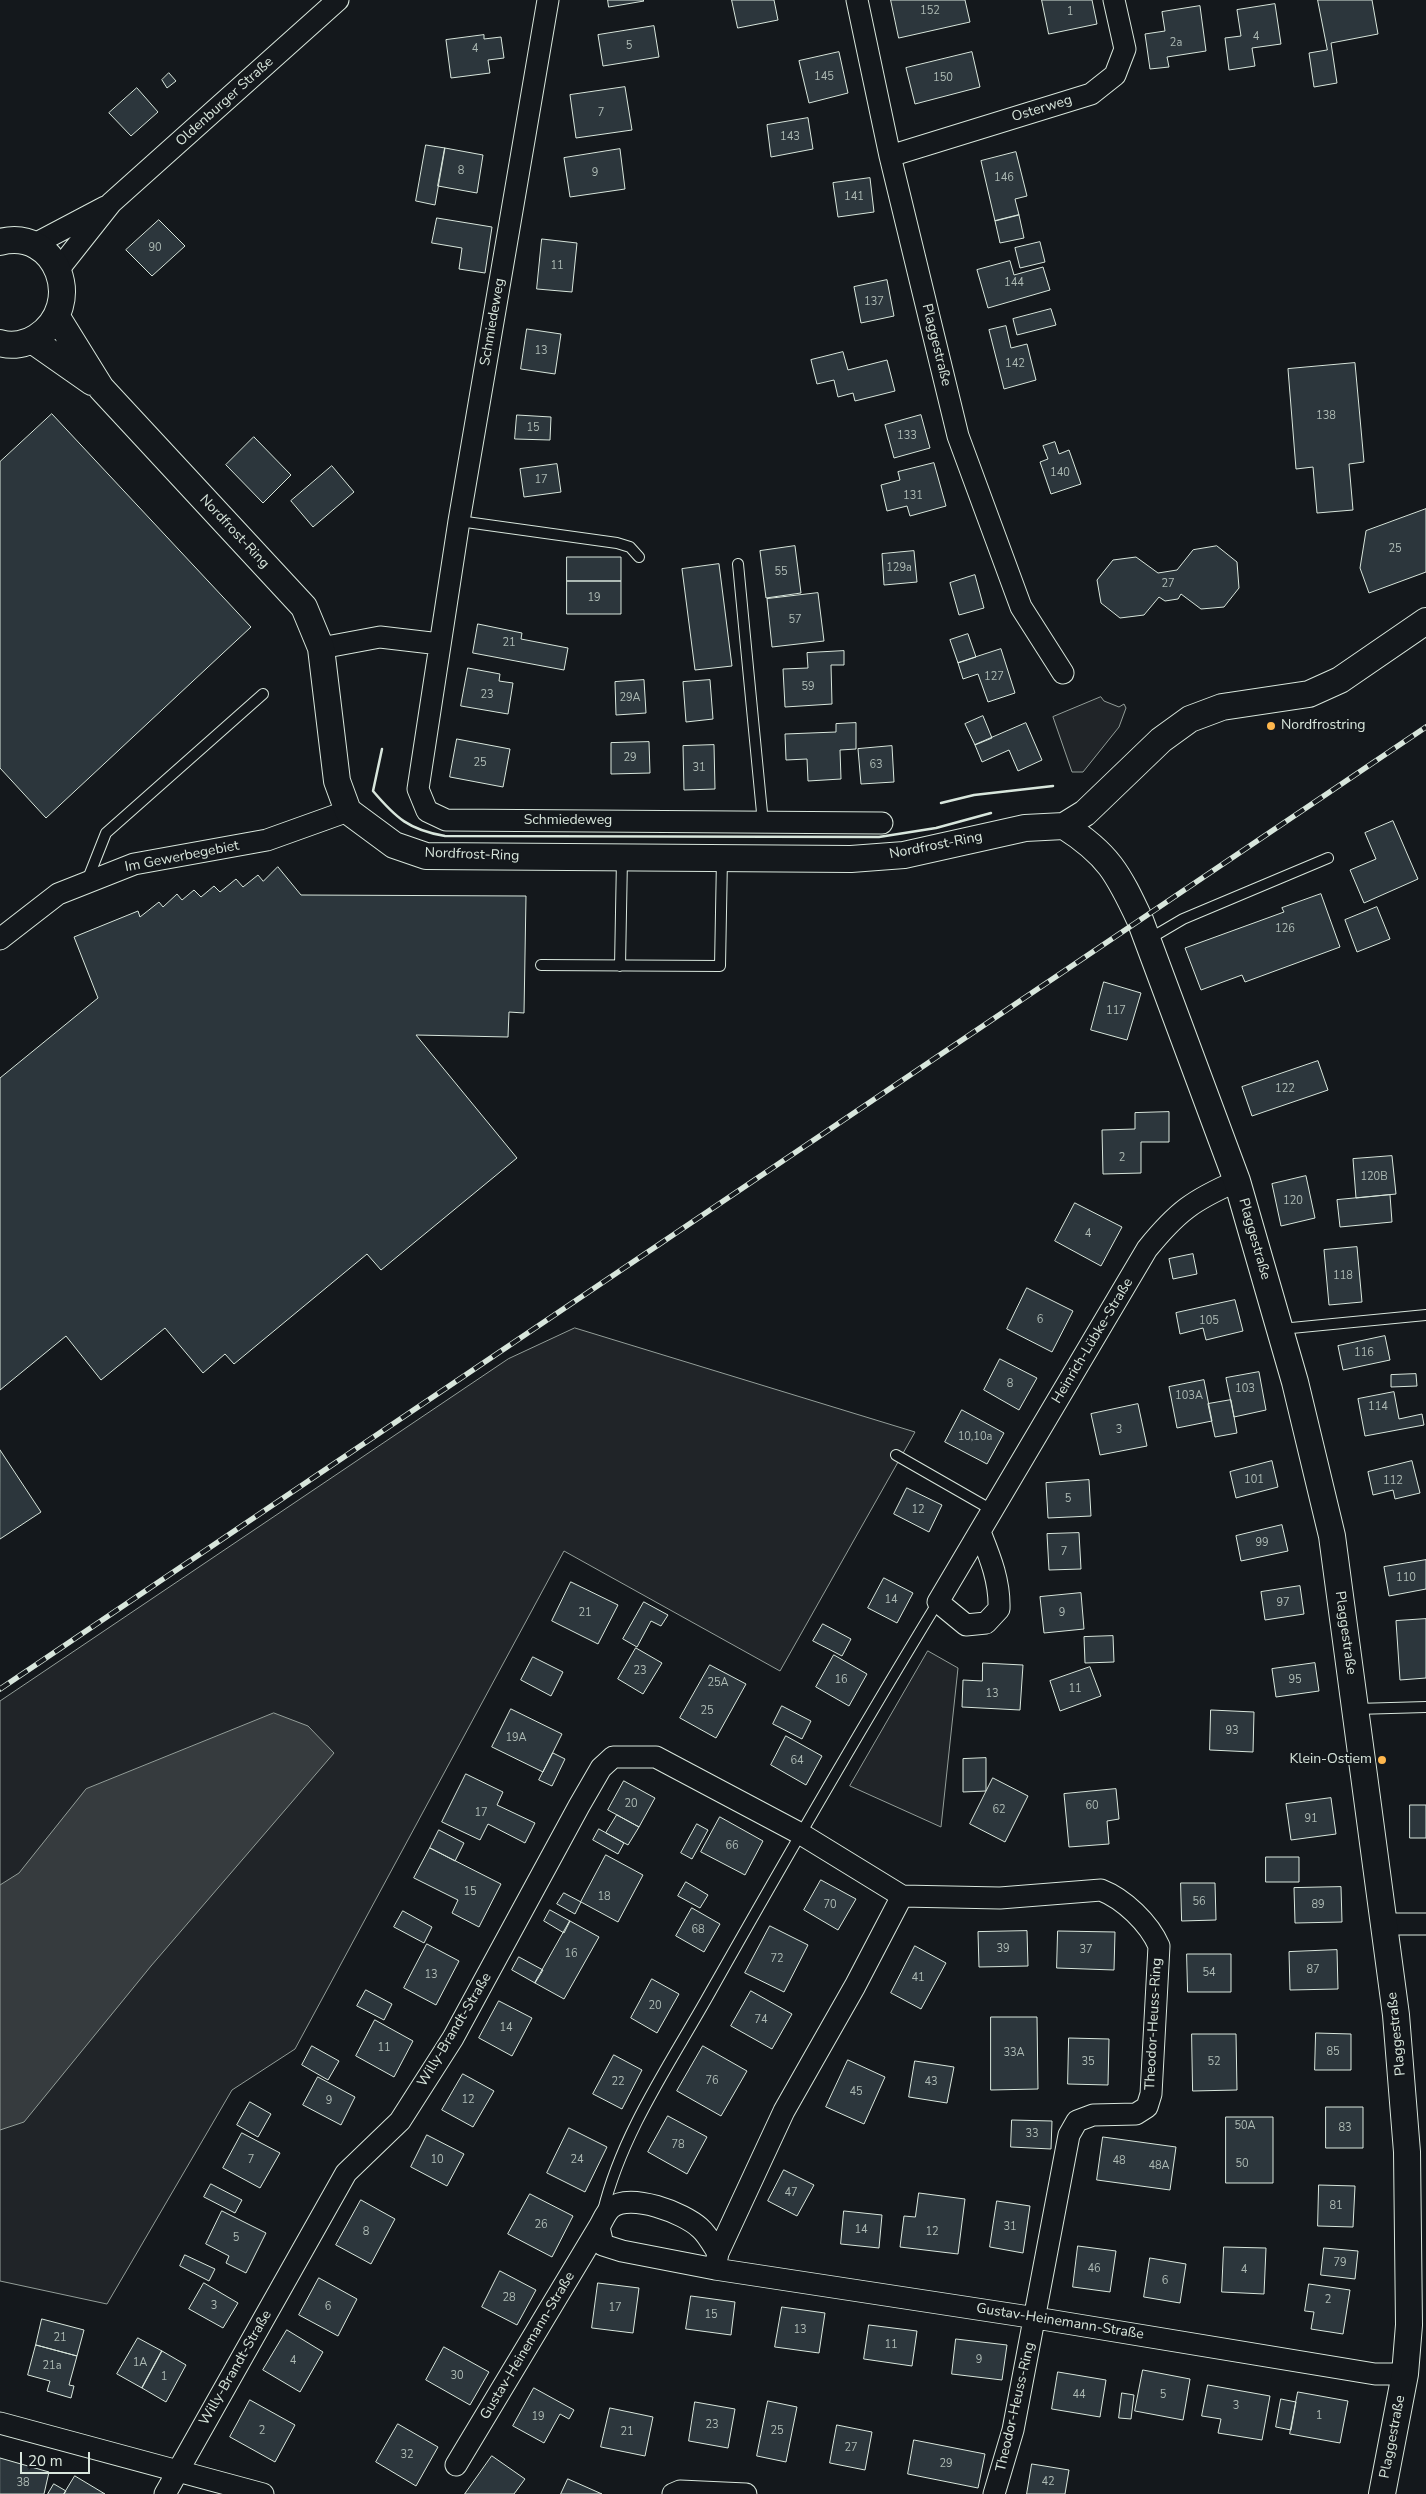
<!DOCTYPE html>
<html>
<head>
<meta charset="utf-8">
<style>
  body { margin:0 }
  #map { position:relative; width:1426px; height:2494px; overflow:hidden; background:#14181c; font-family:"Nunito Sans",sans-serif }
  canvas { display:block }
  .scale { position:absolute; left:20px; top:2452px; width:70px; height:22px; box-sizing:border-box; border:2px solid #d8e6dc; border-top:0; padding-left:6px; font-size:15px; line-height:18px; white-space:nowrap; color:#d8e6dc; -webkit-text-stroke:4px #14181c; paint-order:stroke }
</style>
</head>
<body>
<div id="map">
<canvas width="1426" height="2494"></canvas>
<div class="scale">20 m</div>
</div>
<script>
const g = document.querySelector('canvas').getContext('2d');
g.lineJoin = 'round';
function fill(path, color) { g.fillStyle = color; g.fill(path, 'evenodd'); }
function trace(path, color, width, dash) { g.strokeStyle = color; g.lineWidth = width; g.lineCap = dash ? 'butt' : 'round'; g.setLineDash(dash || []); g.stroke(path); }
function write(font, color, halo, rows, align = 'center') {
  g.font = font + ' "Nunito Sans",sans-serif'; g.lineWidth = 4; g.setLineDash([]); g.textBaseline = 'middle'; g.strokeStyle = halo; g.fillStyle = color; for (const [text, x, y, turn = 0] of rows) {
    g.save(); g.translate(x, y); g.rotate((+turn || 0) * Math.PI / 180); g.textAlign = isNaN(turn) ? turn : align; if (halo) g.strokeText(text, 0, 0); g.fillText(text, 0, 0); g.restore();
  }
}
const green = new Path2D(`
  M1101,697l3,4 15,6 5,-3 2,4 -7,19 -36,45h-11l-19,-55z
  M575,1328l340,104 -135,239 -216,-120 -269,498 -63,41 -125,214 -107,-23v-580l508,-342z
  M928,1651l30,17 -17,159 -91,-41z`);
fill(green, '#202428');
trace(green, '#939e99', 1);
const water = new Path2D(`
  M274,1713l34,13 26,27 -183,213 -127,156 -24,8v-245l19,-12 67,-84z`);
fill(water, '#363b3e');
trace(water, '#939e99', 1);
const building = new Path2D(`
  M608,0h35l1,1 -35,6z
  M732,0h42l4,20 -40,8z
  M891,0h74l5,22 -71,16z
  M1042,0h50l5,24 -48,10z
  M1318,0h54l6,34 -47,9 6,40 -23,4 -5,-34 18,-3z
  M1275,4l6,40 -29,4 3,18 -26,4 -4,-32 16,-2 -4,-26z
  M1200,6l6,45 -39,6 2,10 -19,2 -5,-35 20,-3 -3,-19z
  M654,26l5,31 -56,9 -5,-31z
  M484,35v4l17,-2 3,21 -16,2 2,13 -39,5 -5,-38z
  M839,52l9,41 -39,10 -10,-42z
  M972,52l8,35 -65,17 -9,-36z
  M169,73l7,8 -9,7 -5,-8z
  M625,87l7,43 -56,8 -6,-43z
  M137,88l21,24 -27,24 -22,-23z
  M808,118l5,31 -42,8 -4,-32z
  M426,145l19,3 -10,57 -19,-4z
  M445,148l38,7 -6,38 -39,-7z
  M620,149l5,40 -55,8 -6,-39z
  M1016,152l11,44 -12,3 4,16 -24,6 -14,-60z
  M870,178l4,34 -36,5 -5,-34z
  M1019,215l5,23 -24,5 -5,-22z
  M437,218l55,9 -7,46 -26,-4 3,-21 -30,-5z
  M159,220l26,26 -33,30 -26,-26z
  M542,239l35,4 -5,49 -35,-3z
  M1040,242l5,20 -25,6 -5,-20z
  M1010,261l4,14 29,-8 7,23 -62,18 -11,-38z
  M887,280l7,36 -33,7 -7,-36z
  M1051,309l5,16 -39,10 -4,-16z
  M1006,326l5,22 16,-4 9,36 -32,9 -15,-59z
  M527,329l34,5 -6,40 -34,-5z
  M843,352l5,18 39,-10 8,31 -40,10 -2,-8 -15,4 -4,-17 -17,4 -6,-24z
  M1355,363l9,99 -15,2 4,46 -36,3 -4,-46 -17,2 -8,-100z
  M52,414l199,213 -205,191 -46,-50v-306z
  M517,415l34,2 -1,23 -35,-1z
  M921,415l9,33 -36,10 -9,-33z
  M254,437l37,38 -28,28 -37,-38z
  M1055,442l4,12 10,-4 12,34 -30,10 -11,-32 8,-3 -5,-13z
  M934,463l12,43 -36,10 -3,-10 -20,5 -6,-26 19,-5 -2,-8z
  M557,464l4,28 -37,5 -4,-28z
  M332,466l22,26 -41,35 -22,-26z
  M1426,509v63l-57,21 -9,-25 6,-37z
  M795,546l6,47 -35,5 -6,-47z
  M1217,546l20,16 2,26 -15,19 -23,2 -20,-15 -3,5 -13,2 -6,-4 -15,18 -24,3 -19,-15 -4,-23 16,-20 23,-3 22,16 19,-3 16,-20z
  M914,551l3,31 -33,3 -2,-31z
  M567,557h54v24h-54z
  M719,564l13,102 -37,4 -13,-101z
  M975,575l9,33 -25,7 -9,-32z
  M567,581h54v33h-54z
  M818,593l6,48 -52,6 -5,-48z
  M478,624l44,9 -1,6 47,9 -4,22 -91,-17z
  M968,634l8,23 -18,6 -8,-23z
  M1001,649l14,44 -27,9 -10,-28 -15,5 -5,-16z
  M844,651v14h-13l1,39 -47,3 -2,-38 25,-1 -1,-15z
  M468,668l32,6 -1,7 14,2 -5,31 -47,-8z
  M644,680l2,33 -30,2 -1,-33z
  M710,680l3,39 -27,3 -3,-40z
  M983,716l9,22 -17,7 -10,-21z
  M856,723v26l-16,1 1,29 -33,2 -1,-22 -21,1 -1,-26 51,-2v-8z
  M1026,723l16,37 -24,11 -9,-21 -27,12 -7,-17z
  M457,739l53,10 -7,38 -53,-10z
  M649,742l1,31 -39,1v-31z
  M714,745l1,44 -31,1 -1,-44z
  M892,746l2,36 -33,2 -3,-35z
  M1393,821l25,58 -54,24 -14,-33 26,-11 -11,-26z
  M278,867l23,28 225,1 -2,117 -15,-1 -1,25 -92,-2 101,123 -136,112 -14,-16 -133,110 -9,-10 -22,19 -38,-45 -64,52 -35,-44 -66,54v-312l98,-80 -24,-61 64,-26 2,6 19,-15 4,5 14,-13 5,6 12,-10 7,7 13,-11 6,6 16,-13 7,8 15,-12 5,6z
  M1321,894l19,53 -95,35 -3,-7 -41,15 -16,-42 99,-36 -2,-4z
  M1377,907l13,32 -33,13 -12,-32z
  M1104,982l37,11 -14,47 -36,-10z
  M1318,1061l10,29 -76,26 -10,-29z
  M1169,1112v30h-28v31l-38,1 -1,-44 33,-1v-16z
  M1392,1156l4,38 -40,4 -3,-39z
  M1306,1176l9,42 -34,8 -9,-42z
  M1390,1195l2,27 -52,5 -3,-27z
  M1075,1203l47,24 -21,39 -46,-25z
  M1357,1247l5,55 -33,3 -5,-55z
  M1193,1254l4,20 -24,5 -4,-20z
  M1027,1288l46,23 -21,41 -45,-23z
  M1235,1300l8,31 -37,9 -3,-12 -23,6 -4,-21z
  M1385,1336l5,24 -47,10 -5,-24z
  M1000,1359l37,19 -18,32 -35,-20z
  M1259,1372l7,38 -32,7 -8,-39z
  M1416,1374l1,12 -26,1v-12z
  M1204,1380l8,41 -35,7 -8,-41z
  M1394,1392l5,27 23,-5 2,11 -59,11 -7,-37z
  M1231,1400l6,33 -22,4 -7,-33z
  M1138,1404l9,42 -47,9 -9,-41z
  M962,1410l42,23 -17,31 -42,-22z
  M0,1450l41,62 -41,27z
  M1272,1461l6,26 -42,11 -6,-26z
  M1412,1461l8,32 -25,6 -2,-9 -20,5 -5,-23z
  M1089,1480l2,36 -43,2 -2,-35z
  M907,1488l35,17 -13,27 -35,-18z
  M1282,1525l6,26 -47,10 -5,-25z
  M1079,1533l2,36 -32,1 -2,-36z
  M1426,1560v29l-37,7 -5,-29z
  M884,1578l29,15 -16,30 -29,-15z
  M571,1582l47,23 -20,39 -46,-23z
  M1300,1586l4,28 -39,6 -4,-28z
  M1081,1593l3,36 -40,4 -4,-36z
  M644,1602l24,13 -7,11 -10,-5 -14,26 -14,-8z
  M1426,1619v59l-26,2 -4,-59z
  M823,1624l28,15 -9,17 -29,-15z
  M1113,1636l1,26 -29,1 -1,-26z
  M636,1648l26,15 -19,31 -25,-15z
  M834,1655l33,19 -18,32 -33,-19z
  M533,1657l30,15 -12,24 -30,-16z
  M983,1663l40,2 -3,45 -58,-3 1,-27 19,1z
  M1315,1663l4,28 -43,6 -4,-28z
  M710,1665l36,19 -30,54 -36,-20z
  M1090,1667l11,29 -41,15 -10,-30z
  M782,1706l29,15 -9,18 -29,-15z
  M511,1709l51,25 -19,38 -51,-25z
  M1211,1710l43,2 -1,40 -43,-2z
  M786,1736l36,20 -16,29 -35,-20z
  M553,1753l12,6 -13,27 -13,-6z
  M986,1758v33l-23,1v-33z
  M466,1774l37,18 -6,13 38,18 -10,20 -37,-19 -8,16 -38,-18z
  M993,1778l35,18 -23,46 -35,-18z
  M624,1781l31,17 -16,29 -31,-17z
  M1116,1789l3,30 -12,2 2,23 -40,3 -5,-53z
  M1331,1798l5,36 -45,6 -5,-36z
  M1410,1805h16v33h-16z
  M617,1815l22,12 -11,18 -22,-12z
  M720,1817l43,24 -18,34 -44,-23z
  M697,1824l11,6 -16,29 -11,-6z
  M599,1829l25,14 -6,11 -25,-14z
  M439,1830l25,13 -9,18 -25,-13z
  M430,1848l71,36 -22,43 -27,-14 6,-13 -44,-22z
  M606,1855l37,20 -25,47 -37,-20z
  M1266,1857h33v25h-33z
  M821,1880l35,19 -18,31 -34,-20z
  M686,1882l22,13 -8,13 -22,-12z
  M1181,1883h34l1,37 -34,1z
  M1341,1887l1,35 -47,1 -1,-35z
  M564,1893l17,9 -6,12 -18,-10z
  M692,1908l28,16 -16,28 -28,-16z
  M550,1910l20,11 -6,12 -20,-12z
  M403,1911l29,16 -8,16 -30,-16z
  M570,1921l29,16 -35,62 -29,-16z
  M770,1926l38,19 -24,47 -39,-19z
  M1027,1931l1,35 -49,1 -1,-35z
  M1058,1931l57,1 -1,38 -57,-2z
  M427,1944l32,17 -23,44 -32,-17z
  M915,1946l31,17 -25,46 -30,-16z
  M1337,1950l1,39 -48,1 -1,-38z
  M1187,1954h44v38h-43z
  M519,1957l24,13 -8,13 -23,-13z
  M652,1979l27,15 -22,39 -26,-15z
  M366,1990l26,14 -8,16 -27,-14z
  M751,1991l41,23 -20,35 -41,-23z
  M499,2001l33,17 -20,38 -33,-18z
  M991,2017h46l1,72 -47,1z
  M375,2020l38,21 -19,36 -38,-21z
  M1316,2033l35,1v36h-36z
  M1192,2034h44l1,56 -44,1z
  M1069,2038l40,1 -1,46 -40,-1z
  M312,2046l27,15 -11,19 -26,-15z
  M703,2046l44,25 -26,45 -44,-25z
  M614,2055l28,15 -20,39 -29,-15z
  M848,2060l37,17 -21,47 -38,-17z
  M915,2061l39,6 -7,36 -38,-6z
  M463,2074l31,17 -21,36 -31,-17z
  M318,2077l37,20 -14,28 -38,-20z
  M250,2102l21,12 -13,23 -21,-12z
  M1326,2107h37v41h-37z
  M668,2116l39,21 -20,37 -39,-22z
  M1226,2117h47v66h-47z
  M1012,2120l40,1 -1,28 -40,-2z
  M569,2128l38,19 -22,45 -38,-19z
  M242,2133l38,20 -20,35 -37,-20z
  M427,2135l37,19 -17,32 -36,-19z
  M1103,2137l73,10 -6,43 -73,-10z
  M784,2170l30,15 -17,31 -29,-15z
  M211,2184l31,16 -7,13 -31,-16z
  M1319,2185l36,1 -2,41 -35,-1z
  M919,2193l46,6 -7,55 -58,-7 4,-31 11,1z
  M530,2194l43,22 -21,41 -44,-23z
  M361,2200l34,19 -24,45 -35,-19z
  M997,2201l33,5 -7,47 -33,-6z
  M222,2211l44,22 -20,40 -20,-10 3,-7 -23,-12z
  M844,2211l38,4 -3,33 -38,-4z
  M1078,2246l38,5 -6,41 -37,-5z
  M1224,2247l42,1 -2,46 -42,-2z
  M1324,2248l34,3 -3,28 -34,-4z
  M185,2255l30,14 -6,12 -29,-15z
  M1150,2258l36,6 -6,39 -36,-6z
  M500,2271l36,19 -19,35 -35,-18z
  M319,2278l38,21 -19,37 -39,-21z
  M204,2283l34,20 -15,25 -34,-19z
  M598,2283l41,5 -6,45 -41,-5z
  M1309,2284l41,6 -7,44 -32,-5 3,-17 -9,-1z
  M691,2296l44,6 -4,33 -45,-6z
  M782,2307l43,6 -6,40 -44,-6z
  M42,2319l42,11 -7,26 -41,-11z
  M869,2325l48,6 -5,35 -48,-7z
  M287,2330l36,22 -23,40 -37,-22z
  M138,2338l24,13 -20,37 -25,-14z
  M956,2339l51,6 -5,35 -50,-6z
  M36,2345l41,11 -8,29 5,1 -3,12 -24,-7 3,-10 -22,-6z
  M444,2347l45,25 -19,33 -44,-25z
  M162,2351l24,14 -20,37 -24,-14z
  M1143,2370l47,9 -7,41 -48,-9z
  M1058,2372l48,8 -6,37 -48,-8z
  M1208,2385l62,11 -8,44 -44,-7 3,-14 -19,-3z
  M534,2388l40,22 -5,9 -9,-5 -16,29 -31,-17z
  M1298,2392l50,9 -8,42 -50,-9z
  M1122,2393l12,2 -3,24 -12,-1z
  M1281,2399l15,3 -5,28 -15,-3z
  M250,2400l45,25 -20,37 -45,-25z
  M768,2401l29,6 -11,55 -29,-6z
  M695,2402l40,7 -7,39 -39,-7z
  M610,2408l43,9 -8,39 -44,-9z
  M398,2424l40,23 -22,39 -40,-24z
  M837,2425l35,7 -7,38 -35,-7z
  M914,2440l71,14 -7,34 -70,-14z
  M492,2456l33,23 -11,15h-49z
  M0,2458l49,14 -5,22h-44z
  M1032,2464l37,6 -4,24h-38z
  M75,2476l30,18h-41z
  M568,2479l34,15h-41z
  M54,2484l12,7 -2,3h-16z`);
fill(building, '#2c363c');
trace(building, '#d8e6dc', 1);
const service = new Path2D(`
  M459,521l158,22 13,4 9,10
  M738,564l25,259
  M87,881l19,-48 157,-139
  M1149,939l34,-20 145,-61
  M541,965l179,1 2,-108
  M620,966l2,-108
  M1281,1329l145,-14
  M896,1455l96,55
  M1356,1709l70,-2
  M603,2211c19,-79 69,-150 108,-220 74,-131 149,-261 227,-389`);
const minor = new Path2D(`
  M548,0l-89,521 -41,268 9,22 19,9 436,3
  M857,0l33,156 68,280 63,171 42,66
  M890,156l201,-62 24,-19 10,-26 -11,-49
  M33,245l72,-38
  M58,270l53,-67 227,-203
  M321,648l59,-11 60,7
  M0,939l58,-45 76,-30 133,-24 81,-29
  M980,1532c10,25 20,49 19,77l-13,14 -20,2 -28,-23 209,-353c30,-37 46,-49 90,-68
  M902,1896l98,2 101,-8c23,9 48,33 58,56l-8,148 -4,13 -11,7 -43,1 -16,6 -8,14 -56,295 -19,64
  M1384,1924h42
  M715,2269l3,-16c-5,-8 -11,-19 -18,-25 -16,-15 -70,-36 -89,-20 -5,4 -9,14 -12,19l4,18 19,6 93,18 321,49 339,56h30
  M0,2423l263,71
  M456,2465l143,-238
  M165,2494l181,-321 54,-52 53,-83 126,-232 22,-38 12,-11h43l145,77 101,62 -47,90 -71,125 -66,142
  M673,2494l7,-3 66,3`);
const tertiary = new Path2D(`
  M0,242c57,-15 86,63 37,95 -10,7 -25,10 -37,6
  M57,317l44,71 203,219 17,41 16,133 11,30 46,34 32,11 425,3 53,-4 121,-27 39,-2 21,-13 76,-73 29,-21 32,-12 87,-13 31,-14 86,-59
  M32,340l60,42
  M1064,826c44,28 54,47 76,94l97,261 58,201 37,154 64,479 11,137 2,173 -4,49 -23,120`);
trace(service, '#d8e6dc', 12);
trace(minor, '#d8e6dc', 23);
trace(tertiary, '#d8e6dc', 28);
trace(service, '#14181c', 10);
trace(minor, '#14181c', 21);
trace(tertiary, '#14181c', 26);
const rail = new Path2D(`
  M0,1689l1426,-962`);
trace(rail, '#d8e6dc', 5.5);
trace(rail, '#14181c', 4, [11]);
trace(new Path2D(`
  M382,749l-9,42c23,27 36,39 72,45l434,1 57,-9 55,-15
  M941,803l33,-8 79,-9`), '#d8e6dc', 2.5);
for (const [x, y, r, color] of [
  [1271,726,5,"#ffb74d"],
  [1382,1760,5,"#ffb74d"]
]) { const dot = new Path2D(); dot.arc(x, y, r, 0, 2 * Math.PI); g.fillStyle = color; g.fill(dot); trace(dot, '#14181c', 2); }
write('11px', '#adbab4', null, [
  ["152",930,11],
  ["1",1070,12],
  ["4",1256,37],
  ["2a",1176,43],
  ["5",629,46],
  ["4",475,49],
  ["145",824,77],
  ["150",943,78],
  ["7",601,113],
  ["143",790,137],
  ["8",461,171],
  ["9",595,173],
  ["146",1004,178],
  ["141",854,197],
  ["90",155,248],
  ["11",557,266],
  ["144",1014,283],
  ["137",874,302],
  ["13",541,351],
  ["142",1015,364],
  ["138",1326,416],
  ["15",533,428],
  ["133",907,436],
  ["140",1060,473],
  ["17",541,480],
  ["131",913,496],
  ["25",1395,549],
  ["129a",899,568],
  ["55",781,572],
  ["27",1168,584],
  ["19",594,598],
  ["57",795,620],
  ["21",509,643],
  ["127",994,677],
  ["59",808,687],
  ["23",487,695],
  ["29A",630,698],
  ["29",630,758],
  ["25",480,763],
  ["63",876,765],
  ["31",699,768],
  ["126",1285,929],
  ["117",1116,1011],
  ["122",1285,1089],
  ["2",1122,1158],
  ["120B",1374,1177],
  ["120",1293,1201],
  ["4",1088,1234],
  ["118",1343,1276],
  ["6",1040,1320],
  ["105",1209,1321],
  ["116",1364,1353],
  ["8",1010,1384],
  ["103",1245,1389],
  ["103A",1189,1396],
  ["114",1378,1407],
  ["3",1119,1430],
  ["10,10a",975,1437],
  ["101",1254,1480],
  ["112",1393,1481],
  ["5",1068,1499],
  ["12",918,1510],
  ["99",1262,1543],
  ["7",1064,1552],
  ["110",1406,1578],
  ["14",891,1600],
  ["97",1283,1603],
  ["21",585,1613],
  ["9",1062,1613],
  ["23",640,1671],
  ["16",841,1680],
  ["95",1295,1680],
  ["25A",718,1683],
  ["11",1075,1689],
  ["13",992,1694],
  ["25",707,1711],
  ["93",1232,1731],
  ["19A",516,1738],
  ["64",797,1761],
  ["20",631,1804],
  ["60",1092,1806],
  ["62",999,1810],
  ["17",481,1813],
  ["91",1311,1819],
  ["66",732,1846],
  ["15",470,1892],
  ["18",604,1897],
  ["56",1199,1902],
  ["70",830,1905],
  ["89",1318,1905],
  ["68",698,1930],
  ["39",1003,1949],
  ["37",1086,1950],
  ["16",571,1954],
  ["72",777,1959],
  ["87",1313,1970],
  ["54",1209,1973],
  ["13",431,1975],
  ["41",918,1978],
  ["20",655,2006],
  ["74",761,2020],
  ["14",506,2028],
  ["11",384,2048],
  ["85",1333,2052],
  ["33A",1014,2053],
  ["35",1088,2062],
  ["52",1214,2062],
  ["76",712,2081],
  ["22",618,2082],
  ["43",931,2082],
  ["45",856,2092],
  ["12",468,2100],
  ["9",329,2101],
  ["50A",1245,2126],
  ["83",1345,2128],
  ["33",1032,2134],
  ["78",678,2145],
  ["7",251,2160],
  ["10",437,2160],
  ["24",577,2160],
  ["48",1119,2161],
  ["50",1242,2164],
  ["48A",1159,2166],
  ["47",791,2193],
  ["81",1336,2206],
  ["26",541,2225],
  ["31",1010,2227],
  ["14",861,2230],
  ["8",366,2232],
  ["12",932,2232],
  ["5",236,2238],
  ["79",1340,2263],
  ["46",1094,2269],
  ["4",1244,2270],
  ["6",1165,2281],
  ["28",509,2298],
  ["2",1328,2300],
  ["3",214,2306],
  ["6",328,2307],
  ["17",615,2308],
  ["15",711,2315],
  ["13",800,2330],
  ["21",60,2338],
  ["11",891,2345],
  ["9",979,2360],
  ["4",293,2361],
  ["1A",140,2363],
  ["21a",52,2366],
  ["30",457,2376],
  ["1",164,2377],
  ["44",1079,2395],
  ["5",1163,2395],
  ["3",1236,2406],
  ["1",1319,2416],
  ["19",538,2417],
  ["23",712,2425],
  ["2",262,2431],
  ["25",777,2431],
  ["21",627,2432],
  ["27",851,2448],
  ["32",407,2455],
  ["29",946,2464],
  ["42",1048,2482],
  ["38",23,2483]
]);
write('14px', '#d8e6dc', '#14181c', [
  ["Oldenburger Straße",225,102,-42],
  ["Osterweg",1042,109,-17],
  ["Schmiedeweg",493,322,-80],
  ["Plaggestraße",936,345,76],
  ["Nordfrost-Ring",234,532,47],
  ["Schmiedeweg",568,821],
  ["Nordfrost-Ring",936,846,-11],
  ["Nordfrost-Ring",472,855,2],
  ["Im Gewerbegebiet",182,857,-11],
  ["Plaggestraße",1254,1239,74],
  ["Heinrich-Lübke-Straße",1093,1341,-59],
  ["Plaggestraße",1345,1633,82],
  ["Theodor-Heuss-Ring",1154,2024,-87],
  ["Willy-Brandt-Straße",455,2030,-59],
  ["Plaggestraße",1397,2034,-96],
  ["Gustav-Heinemann-Straße",1060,2322,9],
  ["Gustav-Heinemann-Straße",528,2346,-59],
  ["Willy-Brandt-Straße",236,2368,-60],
  ["Theodor-Heuss-Ring",1016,2407,-77],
  ["Plaggestraße",1393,2437,-79]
]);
write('14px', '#d8e6dc', '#14181c', [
  ["Nordfrostring",1281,726],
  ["Klein-Ostiem",1372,1760,"right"]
], 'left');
</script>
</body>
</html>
